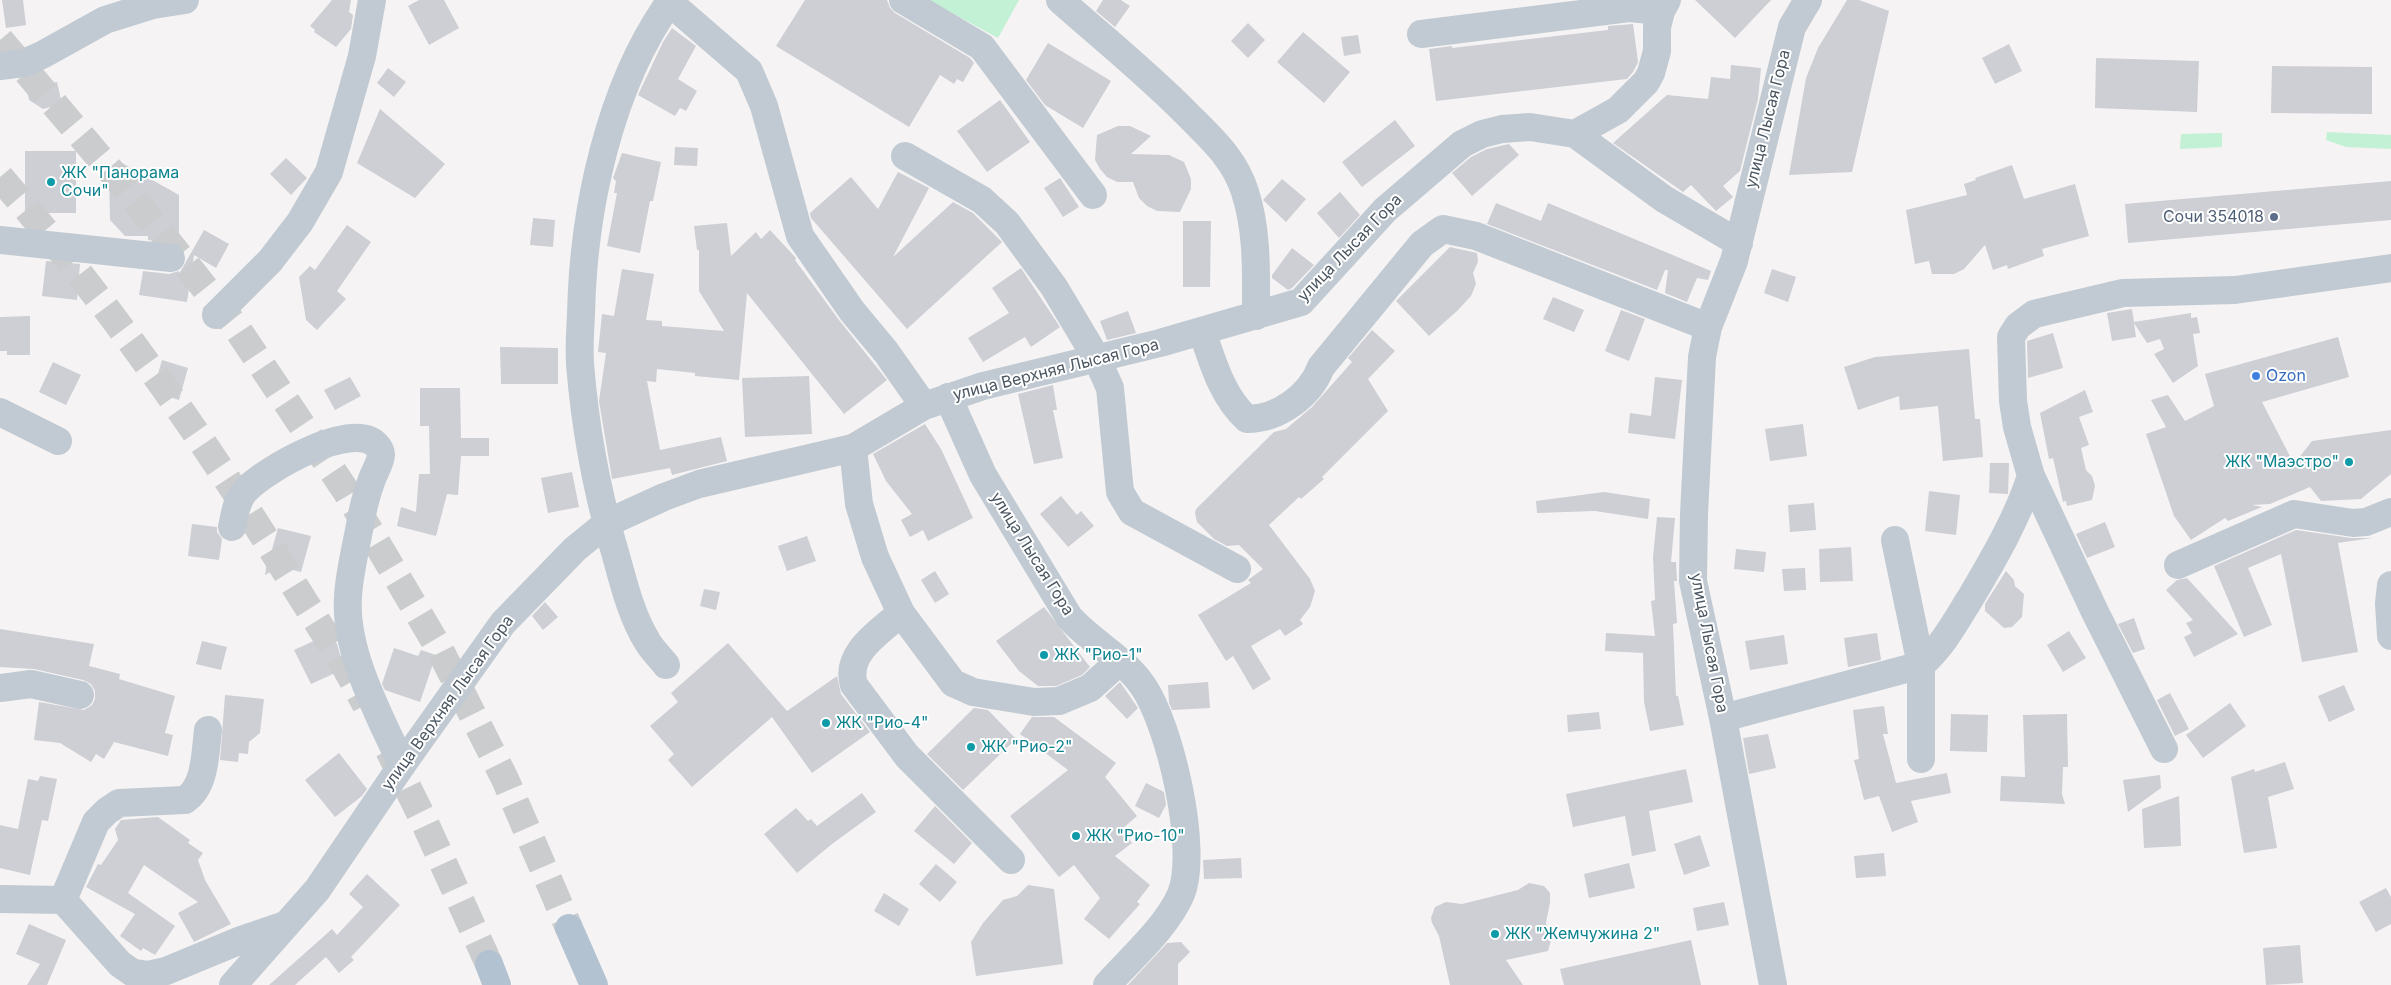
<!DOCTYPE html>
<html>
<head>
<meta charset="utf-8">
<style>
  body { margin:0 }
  canvas { display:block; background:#f5f3f3 }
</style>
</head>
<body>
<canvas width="2391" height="985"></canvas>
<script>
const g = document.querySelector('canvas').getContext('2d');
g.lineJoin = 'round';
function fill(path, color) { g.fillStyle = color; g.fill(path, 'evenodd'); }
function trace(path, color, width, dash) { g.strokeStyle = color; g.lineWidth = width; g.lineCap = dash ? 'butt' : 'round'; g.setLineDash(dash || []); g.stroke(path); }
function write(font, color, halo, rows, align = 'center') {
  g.font = font + ' Inter,sans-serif'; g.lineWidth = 4; g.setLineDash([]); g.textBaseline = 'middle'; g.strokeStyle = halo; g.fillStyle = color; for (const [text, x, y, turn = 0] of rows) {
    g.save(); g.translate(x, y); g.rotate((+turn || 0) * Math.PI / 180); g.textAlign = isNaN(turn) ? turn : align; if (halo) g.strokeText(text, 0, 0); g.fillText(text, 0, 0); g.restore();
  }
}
fill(new Path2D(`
  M928,0h91l-21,38z
  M2327,132l64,3v14l-45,-2 -20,-7z
  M2222,133v14l-42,2 1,-15z`), '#c3f1d5');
fill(new Path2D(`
  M2,0h21l3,25 -20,3z
  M332,0h19l-2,12 4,3 -2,14 -15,18 -22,-15 1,-2 -5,-4z
  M419,0h25l15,28 -30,17 -21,-39z
  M805,0h82l3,8 5,5 75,45 4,5 -11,19 -6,-3 -3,5 -14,-9 -31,52 -133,-81z
  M1103,0h18l9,6 -15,21 -19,-16z
  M1695,0h76l-36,38z
  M1847,0h12l30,11 -37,161 -63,3 17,-97 12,-30z
  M1248,23l17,17 -17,18 -17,-17z
  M1633,24l5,38 -5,10 -6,7 -191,22 -7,-52 23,-3v2l156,-18v-4z
  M672,28l24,18 -18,33 19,12 -11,20 -6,-3 -5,8 -37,-21 25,-53z
  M1303,32l47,40 -26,31 -47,-41z
  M1358,35l3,18 -17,3 -3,-19z
  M1048,43l63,38 -28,47 -38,-23 -19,-25z
  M2009,44l13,27 -27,13 -13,-26z
  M2096,58l103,3 -2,51 -102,-4z
  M1731,65l30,3 -3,31 -18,72 -17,15 10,11 -17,14 -25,-26 -8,7 -70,-49 54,-48 41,4 3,-22 19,2z
  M2272,66l100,1v47l-101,-1z
  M388,68l18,14 -12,15 -17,-14z
  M57,82l5,22 -19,5 -14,-9 -2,-11z
  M1000,100l30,42 -43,30 -30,-41z
  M380,109l65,55 -30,34 -58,-35z
  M1395,120l20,26 -53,41 -20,-25z
  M1118,126h12l21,10 -20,18 38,1 15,7 7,17v10l-11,23 -23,-1 -10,-5 -8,-8 -6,-16h-16l-10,-5 -7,-8 -5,-9 2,-25z
  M1509,144l10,11 -47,41 -20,-23 19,-16 16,-8z
  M675,147l23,1 -1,18 -23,-1z
  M25,151h51v62h-51z
  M622,153l39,9 -8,39h-3l-10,52 -33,-7 10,-53h-3l2,-12 -3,-3z
  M286,158l21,20 -16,17 -21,-21z
  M122,163l57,32v50l-31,-5v-4h-23l-15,-16 -1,-52z
  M2012,165l12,34 51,-15 14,52 -47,13 2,7 -36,13 -1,-4 -14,5 -8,-25 -21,24 -10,5h-22l-3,-13 -14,3 -9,-54 61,-15 -3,-11 12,-4 -1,-2z
  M898,172l31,16 -36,69 60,-55 20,11 29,29 -95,87 -96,-111 -1,-5 41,-36 27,32z
  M1060,178l19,29 -16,10 -19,-29z
  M1282,179l24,20 -20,23 -23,-22z
  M2391,181v39l-263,23 -3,-39z
  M1340,192l20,23 -21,23 -22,-25z
  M1496,203l45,18 7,-18 163,68 -3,9 -11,-2 -10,24 -22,-9 3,-23h-3l-8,20 -170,-66z
  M533,218l22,2 -2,27 -23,-2z
  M1183,221h28l-1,66h-27z
  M727,223l4,33 25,-24 5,7 9,-9 26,28 -1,2 44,60 48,60 -43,34 -97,-121 -8,87 -44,-4v-3l-38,-4 -1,13 -9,-1 13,69 61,-13 6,24 -55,14 -2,-7 -58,11 -13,-78 7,-48 -8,-1 4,-38 12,2 8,-47 32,5 -8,46 16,1v5l62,5 -25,-40v-41h-2l-3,-24z
  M347,225l24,17 -34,49 9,8 -29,31 -11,-10 -7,-43 11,-11 5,4z
  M204,230l25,14 -13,24 -22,-13 -7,47 -48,-7 4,-24 26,3 10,-3v3z
  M1450,247l27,6 1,9 -5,11 3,11 -5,12 -13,14 -29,26 -33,-35z
  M1292,248l22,17 -22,23 -4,2 -16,-12v-3z
  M46,261l34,3 -3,36 -35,-4z
  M1021,268l39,59 -29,20 -6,-10 -42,25 -15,-24 41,-25 -17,-25z
  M1772,269l24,8 -8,25 -24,-9z
  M1553,297l31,13 -10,22 -31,-13z
  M2132,309l2,13 57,-9v5l6,-1 3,16 -7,1 5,32 -25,17 -19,-29 10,-5 -4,-10 -13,4 -13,-20 2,14 -24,4 -5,-28z
  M1621,310l24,9 -16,42 -24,-10z
  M1128,311l8,22 -29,7 -7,-19z
  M30,316v39h-23v-4h-7v-34z
  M1372,330l23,21 -27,28 20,32 -66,66 2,2 -23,20 -2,-2 -30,28 41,54 5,12 -5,16 -10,13 3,4 -18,12 -5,-7 -29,17 20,33 -18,11 -20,-34 -7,5 -28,-46 53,-32 -3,-3 15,-11 -24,-24 -12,1 -13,-7 -17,-17 -2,-9 1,-4 78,-77 12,-3 26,-22 40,-45 -4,-4z
  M2053,333l10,35 -35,10 -1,-37z
  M2338,337l11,40 -87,25 32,62 18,-23 79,-11v44l-30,25 -40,2 -11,-14 -40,17 -18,1 10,2 -34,14 -3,-3 -34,22 -17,-24 -28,-82 20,-7 -15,-27 17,-5 17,26 29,-15 -9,-32z
  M500,347l58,1v36h-57z
  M1969,349l6,70h5l3,38 -40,4 -5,-55 -38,4 -1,-14 -41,14 -14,-43 31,-10z
  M162,360l26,8 -9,32 -26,-8z
  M53,362l28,13 -15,30 -27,-13z
  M809,376l3,58 -67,3 -3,-59z
  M350,377l11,19 -26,14 -11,-20z
  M1655,377l27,3 -7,59 -47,-6 2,-20 21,3z
  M1053,385l4,25h-4l10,48 -29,6 -16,-70z
  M420,388h40l1,50h28v18h-28l-3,39 -11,-1 -11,42 -39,-10 4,-19 15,5 3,-38h11l-1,-48h-9z
  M2085,390l8,22 -14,5 10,28 -8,3 5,22 6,6 3,10 -3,14 -25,6 -1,-5 -3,1 -10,-44 -4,1 -9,-46z
  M925,424l16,25 32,69 -45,23 -5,-11 -13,7 -9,-17 11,-6 -26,-33 -13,-27z
  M1803,424l4,32 -37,5 -5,-32z
  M1990,463h19l-1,31 -19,-1z
  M572,472l7,35 -31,6 -7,-35z
  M1929,491l31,4 -4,40 -31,-4z
  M1604,492l46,7 -2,20 -53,-8 -58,2 -1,-12z
  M1061,496l16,19 4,-4 13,15 -26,21 -28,-33z
  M1814,503l2,27 -26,2 -2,-27z
  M1657,517l18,1 -4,44h5l1,19h-3l3,42 -4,1 3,72h2l6,29 -34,6 -6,-29 -1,-49 -38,-2 1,-18 49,3 -4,-35 4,-1 -2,-43z
  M2105,522l10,25 -28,11 -11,-24z
  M192,524l25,3v5l5,7 -3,21 -31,-4z
  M278,528l33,8 -10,36 -21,-5 -15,8 3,-19 3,-3z
  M2296,530l55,8h21l-34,5 20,109 -56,10 -21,-108 -33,14 24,57 -28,12 -30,-71z
  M807,536l9,25 -29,10 -9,-25z
  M1851,547l2,34 -33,1 -1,-33z
  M1736,549l30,3 -2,20 -30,-3z
  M1805,568l1,22 -22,1 -2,-22z
  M935,571l14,23 -14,9 -14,-23z
  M2006,571l8,9 1,6 9,8 -2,23 -10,10 -8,1 -19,-17v-7z
  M2187,578l51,56 -44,23 -10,-20 8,-4 -6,-10 7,-3 -27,-30 11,-10z
  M704,589l16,3 -4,18 -16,-4z
  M545,602l13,15 -15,13 -11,-14z
  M1044,607l46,60 -8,8 -26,11h-18l-19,-15 -23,-30z
  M2134,618l11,31 -12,4 -15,-29z
  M0,629l94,15 -5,22 31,8 -1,5 56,17 -10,37 8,2 -5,21 -54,-14 -10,17 -8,-5 -5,8 -31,-19 -26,-3 5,-38 45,8 8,-5 3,-6v-8l-4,-7 -8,-4 -49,-11 -34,-2z
  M2069,631l17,27 -23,14 -16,-27z
  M331,633l6,11 7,25 -33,15 -17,-34z
  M1877,633l4,27 -33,7 -4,-29z
  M1784,635l4,29 -38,6 -5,-29z
  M202,641l25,6 -6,23 -25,-6z
  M728,643l59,68 50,-35 4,18 29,38 -58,41 -40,-56 -80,70 -24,-27 6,-6 -24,-28 28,-24 -7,-9z
  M394,648l24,8 3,-6 15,5 -16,47 -35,-12 -3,-6z
  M1120,682l18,26 -11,11 -22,-23z
  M1208,682l2,26 -38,2 -3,-7 -1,-18z
  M2344,685l11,25 -26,12 -11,-26z
  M2170,693l19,36 -14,7 -18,-36z
  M225,695l39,4 -4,34 -11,9 -1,12 -9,-1 -1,9 -18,-2z
  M2230,703l16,23 -43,32 -17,-23z
  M1884,706l4,28h-5l13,49 51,-10 4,20 -40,8 7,21 -26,10 -13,-36 -15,4 -10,-40 5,-1 -6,-49z
  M974,708l14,2 28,29 -53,51 -36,-36z
  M1599,712l2,17 -33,3 -1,-17z
  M1951,714l37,1 -1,37 -37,-1z
  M2067,714l1,53h-5l-1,27 3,10 -65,-3 1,-25 24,1 -2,-62z
  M1032,717h22l62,46 -11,14 32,39 -16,14 11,13 -17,13 35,29 -13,17 3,2 -31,35 -25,-20 16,-21 -26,-33 -15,12 -49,-61 58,-46 -48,-36z
  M1768,734l8,34 -27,6 -6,-36z
  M339,753l28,36 -5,7 -27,21 -30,-37z
  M2285,762l9,27 -26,8 9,51 -33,5 -13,-76 23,-8 1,3z
  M1686,769l7,33 -44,9 7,40 -24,5 -7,-40 -52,11 -7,-33z
  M2160,775l1,13 -33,24 -5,-32z
  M40,776l17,3 -9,42 -6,-1 -12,55 -30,-7v-43l18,4 10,-50 10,2z
  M1146,783l18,9 2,13 -7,13 -24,-12z
  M862,793l14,19 -44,32 -35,29 -33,-39 32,-26 12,13 3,-2 6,7z
  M2179,796l2,50 -37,2 -2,-39z
  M935,806l37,37 -18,21 -40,-33z
  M158,817l32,23 -2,3 15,10 -5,7 7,20 26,44 -37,18 -16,-29 20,-11 -54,-37 -16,28 47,33 -20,29 -12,-7 -2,3 -21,-15 15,-22 -49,-27 12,-23 3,1 17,-25 -3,-11 6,-9z
  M1700,835l10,31 -26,9 -10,-31z
  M1884,853l2,23 -30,2 -2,-22z
  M1241,858l1,20 -38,1 -1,-19z
  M1629,863l6,25 -46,10 -5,-24z
  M936,864l21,18 -17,20 -21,-18z
  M367,874l33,31 -49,52 3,3 -15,13 -13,-16 -31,28h-26l63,-56 5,6 26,-28 -14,-13z
  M1529,883l15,3 6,7v9l-4,21 6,14 -4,14 -42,9 17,25h-73l-11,-49 -7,-13 -1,-5 4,-11 11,-5 16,2 56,-14z
  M1028,885l26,4 9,75 -87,12 -5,-34 12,-19 20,-23 14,-4z
  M2386,888l5,9v27l-15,8 -17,-30z
  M884,893l25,16 -10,17 -25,-15z
  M1724,902l5,23 -32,6 -4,-23z
  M29,924l37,16 -19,45h-20l13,-21 -24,-10z
  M1691,940l10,45h-137l-4,-16z
  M1181,942l9,10 -12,12v21h-50l39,-42z
  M2300,945l3,38 -37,2 -3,-37z`), '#cdcfd5');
trace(new Path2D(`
  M0,40l121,143 115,144 110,164 94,159 65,129 64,149
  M0,177c109,127 207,265 294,408 24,39 51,78 72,120
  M389,750l35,71 65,143`), '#caccce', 28, [28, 14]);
trace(new Path2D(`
  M903,0l79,47 111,148
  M1060,0c44,39 89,75 130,117 23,23 45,43 55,75 13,40 11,83 11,124
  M669,2l80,69 15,35 36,130 52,75 34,41 38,54
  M1421,34l208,-26 32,3
  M0,66l24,-3 18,-8 63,-35 48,-15 32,-5
  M1575,134l89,65 75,44
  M905,156l77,44 25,23 47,64 43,72 13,29 10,104 12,20 105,57
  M0,240l171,18
  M216,315l54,-54 30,-39 29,-50 33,-116 10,-56
  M1202,331c11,32 20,65 45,88 31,0 63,-23 74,-52l101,-123 21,-15 33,7 232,91
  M948,397l35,78 86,142c22,25 55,41 74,69 27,39 56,164 38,208 -14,33 -50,64 -74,91
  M0,412l58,29
  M853,448l6,56 16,53 26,56 52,70 20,9 61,10 25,-1 31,-13 30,-27
  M232,527c3,-13 4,-25 12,-35 19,-22 112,-75 134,-45 1,1 3,5 3,7 0,8 -6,17 -9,25 -6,16 -10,33 -13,51 -4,22 -10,45 -11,67 -4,55 32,119 54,168
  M2178,565l116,-51 59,9 13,-1 25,-10
  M2391,585l-2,18 2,33
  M901,613c-21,19 -57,40 -47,72l53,71 104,104
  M666,665c-6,-8 -14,-15 -19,-24 -18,-29 -25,-66 -35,-99 -17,-59 -27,-117 -32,-178 -1,-16 0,-33 1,-49 2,-104 28,-229 90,-315
  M0,688l31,-4 49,11
  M1723,718l198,-53 -26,-125
  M2164,749l-69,-137 -64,-136 -14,-49 -4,-26 -2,-64 7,-11 16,-12 89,-21 112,-3 156,-22
  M1921,759v-94c22,-19 35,-44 50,-68 23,-39 46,-78 60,-121
  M0,899l63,1 57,64 13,9 15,2 18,-4 75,-31 44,-15
  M63,900l33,-78 11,-11 12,-8 66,-3c21,-14 20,-47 23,-70
  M233,985l84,-95 85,-125 101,-142 72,-74 32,-26 57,-26 35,-13 154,-36 71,-42 59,-20 177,-43 141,-41 84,-92 77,-66 20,-10 20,-5 28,-2 45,7 43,-24 28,-28 5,-9 6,-22v-24l4,-16 6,-11
  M1773,985l-50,-267 -30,-137 1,-67 8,-157 6,-30 26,-66 58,-234 16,-27`), '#c1cad2', 28);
trace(new Path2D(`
  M569,928l25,57
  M489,964l8,21`), '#b3c2d1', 28);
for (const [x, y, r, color] of [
  [51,182,5,"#0f9aa8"],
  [2274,217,5,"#5c6f8a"],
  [2256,376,5,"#3f7fe0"],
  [2349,462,5,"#0f9aa8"],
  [1044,655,5,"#0f9aa8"],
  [826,723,5,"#0f9aa8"],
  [971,747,5,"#0f9aa8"],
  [1076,836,5,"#0f9aa8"],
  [1495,934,5,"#0f9aa8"]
]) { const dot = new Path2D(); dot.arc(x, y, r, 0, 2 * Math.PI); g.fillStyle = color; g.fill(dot); trace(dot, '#fff', 2); }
write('16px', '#4a5661', '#fff', [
  ["улица Лысая Гора",1768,119,-76],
  ["улица Лысая Гора",1350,248,-46],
  ["улица Верхняя Лысая Гора",1056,370,-14],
  ["улица Лысая Гора",1032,554,58],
  ["улица Лысая Гора",1709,643,79],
  ["улица Верхняя Лысая Гора",448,703,-54]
]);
write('16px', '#0d838f', '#fff', [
  ["ЖК \"Панорама",61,173],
  ["Сочи\"",61,191],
  ["ЖК \"Маэстро\"",2339,462,"right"],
  ["ЖК \"Рио-1\"",1054,655],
  ["ЖК \"Рио-4\"",836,723],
  ["ЖК \"Рио-2\"",981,747],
  ["ЖК \"Рио-10\"",1086,836],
  ["ЖК \"Жемчужина 2\"",1505,934]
], 'left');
write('16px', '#4e5e75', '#fff', [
  ["Сочи 354018",2264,217]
], 'right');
write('16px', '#366cbe', '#fff', [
  ["Ozon",2266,376]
], 'left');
</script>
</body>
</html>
